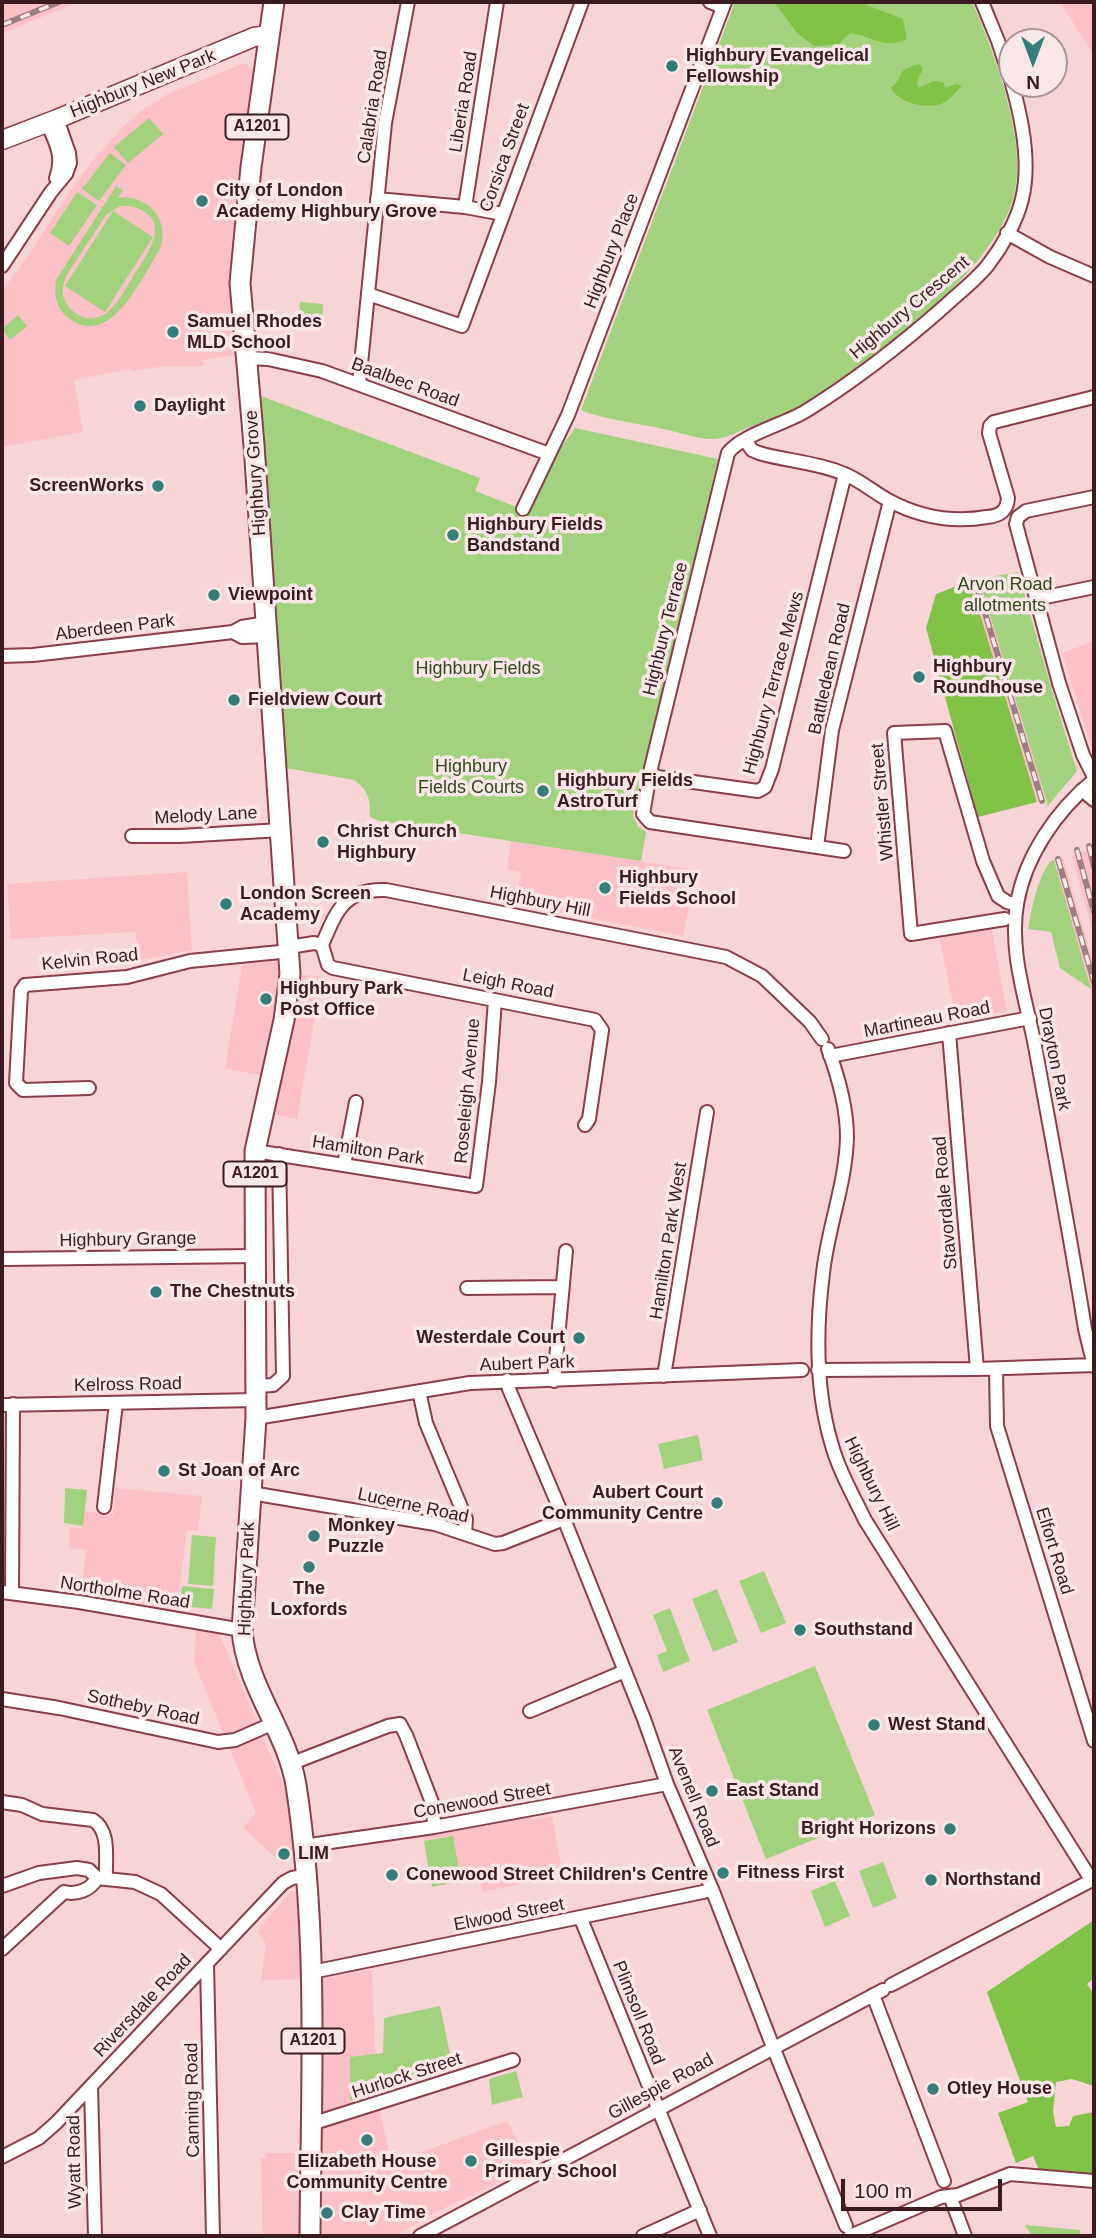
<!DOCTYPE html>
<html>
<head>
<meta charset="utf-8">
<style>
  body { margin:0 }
  #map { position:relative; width:1096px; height:2238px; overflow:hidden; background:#f9d4d7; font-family:Helvetica,sans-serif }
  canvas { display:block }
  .frame { position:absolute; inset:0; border:4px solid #3b1b1f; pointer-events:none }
  .north { position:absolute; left:998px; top:28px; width:70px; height:70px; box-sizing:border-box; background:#f9e7e8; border:2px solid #ad9598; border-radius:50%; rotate:180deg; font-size:19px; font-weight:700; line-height:28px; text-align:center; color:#3b1b1f }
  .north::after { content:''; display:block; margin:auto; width:24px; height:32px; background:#347d7b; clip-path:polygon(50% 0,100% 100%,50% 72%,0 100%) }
  .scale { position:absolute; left:841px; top:2179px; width:161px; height:32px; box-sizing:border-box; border:4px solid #3b1b1f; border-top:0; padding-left:9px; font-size:21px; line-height:24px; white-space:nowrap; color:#3b1b1f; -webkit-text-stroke:5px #f9e7e8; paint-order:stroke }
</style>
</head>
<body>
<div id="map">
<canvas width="1096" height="2238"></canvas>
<div class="frame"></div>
<div class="north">N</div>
<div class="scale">100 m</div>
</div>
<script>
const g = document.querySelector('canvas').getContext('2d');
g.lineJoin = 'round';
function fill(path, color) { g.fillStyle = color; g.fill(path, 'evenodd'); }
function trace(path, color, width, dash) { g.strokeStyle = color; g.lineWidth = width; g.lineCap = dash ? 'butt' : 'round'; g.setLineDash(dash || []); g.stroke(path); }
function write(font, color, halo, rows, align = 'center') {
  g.font = font + ' Helvetica,sans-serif'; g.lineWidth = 7; g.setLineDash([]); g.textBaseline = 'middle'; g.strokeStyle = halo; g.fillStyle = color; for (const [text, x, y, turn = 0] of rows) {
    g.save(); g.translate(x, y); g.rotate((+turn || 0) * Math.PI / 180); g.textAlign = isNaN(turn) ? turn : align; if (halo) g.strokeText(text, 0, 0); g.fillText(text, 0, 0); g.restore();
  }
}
fill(new Path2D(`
  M2,2h77l-77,31z
  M1060,2h34v53z
  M244,63l9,7 -21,176 -2,47 6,62 -33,5v6h-38l-32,5 -2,-2 -57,11 9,52 -81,15v-156l23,-31 45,-69 29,-38 26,-28 16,-14 25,-16z
  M979,579l67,220 -9,3 -67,-221z
  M1094,641v115l-32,-103z
  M511,841l185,29 -13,66 -167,-32 5,-32 -14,-3z
  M1094,848v89l-22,-82z
  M1063,858l31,107v36l-40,-141z
  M187,872l5,78 -52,10 -5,-28 -124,7 -4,-55z
  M991,926l16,85 -50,11 -18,-85z
  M276,961l4,2 -7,66 -9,47 -39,-8 17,-103 10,-3z
  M305,975l17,2 -25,142 -25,-5 30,-138z
  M115,1488l87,8 -4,35 -11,-1 -10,81 -96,-16 5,-45 -17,-2 1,-21 12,2 1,-18 30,4z
  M196,1630l23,3 71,167 4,51 -12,13 -39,-37 13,-14 -62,-151z
  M552,1816l11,60 -81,16 -2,-16 -16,2v4l-3,2 -4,1 -1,-3 -24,5 -9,-50 108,-20 1,3z
  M291,1891l8,1 7,87 -45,1 5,-36 -9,-13z
  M372,1970l5,129 11,47 -1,11 24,-1 96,-35 25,46 -94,44 -43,25h-77l4,-257z
  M266,2153h34v83h-37l-2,-78h4z`), '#fbc1c6');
fill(new Path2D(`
  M735,2h237c22,49 56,140 42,193 -17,73 -139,166 -201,204 -19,11 -42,20 -63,28 -11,4 -23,11 -35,12 -16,1 -36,-7 -52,-10 -25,-6 -59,-9 -82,-19z
  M149,118l14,16 -35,29 -14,-16z
  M110,153l16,12 -27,36 -17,-12z
  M116,186l7,4 -5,8c31,-4 54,23 41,53 -17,26 -48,98 -89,68 -14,-9 -16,-24 -14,-39zM130,206c46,12 18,47 2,72 -10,16 -22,44 -46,40 -7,-2 -13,-6 -18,-12 -7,-9 -6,-20 -2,-30l40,-61 14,-9z
  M77,192l20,13 -28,41 -19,-13z
  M113,211l40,26 -48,75 -40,-26z
  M300,302l23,2 -1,26 -23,-8z
  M18,315l9,11 -17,14 -8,-11z
  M261,396l219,82 -5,13 52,20 24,-49 24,-34 143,31 -85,357 5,10 8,6 -5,29 -261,-40 -10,-4c1,-16 -2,-28 -16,-37l-68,-12z
  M1018,572l33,115 26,84 -29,35 -69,-227z
  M1054,860l37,129 -31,-21 -9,-36 -23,-3c4,-23 9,-48 22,-68z
  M698,1435l5,25 -39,9 -6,-25z
  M65,1488l22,2 -4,36 -19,-3z
  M192,1535l24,2 -3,49 -25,-2z
  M764,1571l22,52 -25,10 -22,-52z
  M182,1586l32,3 -2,20 -32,-3z
  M717,1589l21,53 -25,10 -21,-53z
  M670,1608l20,53 -27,11 -6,-17 10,-4 -14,-36z
  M815,1666l60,149 -109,44 -59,-149z
  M453,1836l8,45 -29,6 -8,-46z
  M883,1862l14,36 -24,10 -14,-37z
  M835,1881l15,35 -25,11 -14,-36z
  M440,2006l13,62 -103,33v-44l33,-4 1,-35z
  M516,2071l7,26 -31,8 -3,-26z
  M1025,2225l55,5v6h-48z`), '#a2d27e');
fill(new Path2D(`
  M774,2h85l44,17 4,20c-25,11 -33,-3 -57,-6l-11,11 -25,2 -17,-13z
  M919,64l4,5 -6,12 1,6c13,-1 12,-10 26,-4l1,5 12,-4 5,2c-6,6 -13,15 -21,18 -16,5 -42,-1 -50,-16 16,-12 1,-17 28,-24z
  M970,581l67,221 -59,15 -52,-189 10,-34z
  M1094,1920v58l-7,6 7,11v91l-22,-7 -16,3 -3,30 3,15 13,-1 4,-10 21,-4v64l-55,-6 -6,-14 -17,7 -18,-50 30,-11 -41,-110z`), '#81c347');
const street = new Path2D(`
  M710,2l13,5
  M982,2l16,39 14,42
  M47,123c9,20 17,33 9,55
  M377,199l88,8 38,7
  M465,207l32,-205
  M1007,233l43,24 44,19
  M2,266l49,-74 15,-18 4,-11 -1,-10 -12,-34
  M368,294l94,32 120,-324
  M246,358l22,1 54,12 227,83
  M359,384l26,-261 23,-121
  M745,440l7,10 7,3c27,8 57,9 83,20 17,6 31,19 46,27 31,17 64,23 99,17 12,-1 20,-5 21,-19l-19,-65 1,-7 4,-4 100,-25
  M1094,497l-68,14 -8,6 -2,7 43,159 24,72 11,22
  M523,509l45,-94 157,-413
  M1036,599l58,-12
  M266,623l-24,4 -9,5 9,5 26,-1
  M2,656l31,-1 200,-23
  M650,776l108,15 7,-4 7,-18 73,-295
  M1094,780c-37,30 -69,76 -77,124 -8,48 9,95 18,142 17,94 35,188 50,283l9,37
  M1082,790l12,10
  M132,836h48l101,-6
  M817,847l15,-117 58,-229
  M844,851l-194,-29 -7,-8 8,-46 77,-315c13,-18 57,-29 78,-42 50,-31 96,-67 140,-106 14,-13 30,-25 42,-40 14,-18 29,-44 34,-66 9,-36 0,-80 -10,-115
  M1005,919l-94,15 -17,-201 51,-2 38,130 15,35 9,6 10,3
  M322,945l6,20 5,3 262,52 7,10 -1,7 -12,82 -4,6
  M289,947l25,-4 8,2c14,-33 22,-57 64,-55l340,67 36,19 48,46 12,17
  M949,1033l28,336
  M828,1049c10,27 19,58 19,88 -1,46 -19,90 -24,136 -7,56 -8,114 8,169 7,27 22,53 34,78l227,361
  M830,1056l200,-38
  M89,1088l-66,2 -7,-7 5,-92 4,-6 102,-8 63,-16 100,-10
  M255,1151l221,35 13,-104 6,-82
  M344,1165l12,-63
  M2,1259l253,-3
  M467,1288l94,-1
  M996,1369l1,57 97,315
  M818,1370l159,-1 117,-4
  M664,1376l43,-264
  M507,1380l2,9 55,130 80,200 23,65 45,105 61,158 73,179
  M554,1381l12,-130
  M255,1386l18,-1 10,-9 -4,-222
  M419,1391l7,32 40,96 -1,14
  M2,1405l254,-5
  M256,1418l214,-35 332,-13
  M251,1493l184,31 60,20 8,-1 61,-24
  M104,1507l12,-104
  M2,1592l77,10 163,28
  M12,1593l1,-189
  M2,1699l57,9 159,34 17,-2 39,-17
  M530,1711l95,-40
  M290,1764l98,-38 12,-2 6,11 27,70 1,22
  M2,1802l20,3 20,9 51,6c18,11 12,40 13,59
  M303,1846l131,-19 233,-43
  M2,1886l37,-13 38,-5 12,2 8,8 38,4 26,12 60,55
  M581,1919l129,317
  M2,1949l62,-57c13,3 27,-2 33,-14
  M207,1964l6,272
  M312,1972l391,-80 9,-3
  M891,1985l203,-106
  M873,1995l71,186
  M91,2087l4,149
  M311,2124l202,-64
  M2,2157l37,-19 17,-15 227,-240 9,-5 13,-2
  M950,2196l15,40
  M420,2236l463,-246
  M643,2236l57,-26
  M850,2236l91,-39 17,-2 52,-21 84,7`);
const secondary = new Path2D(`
  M2,140l55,-21 197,-82 15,-2`);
const primary = new Path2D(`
  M274,2l-23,165 -11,116 14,162 36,529 -6,46 -29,131 1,267 -14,212c4,56 45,101 54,155 23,149 15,301 14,451`);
trace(street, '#8a3e49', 16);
trace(secondary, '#8a3e49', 21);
trace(primary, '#8a3e49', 23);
trace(street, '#fff', 12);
trace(secondary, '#fff', 18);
trace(primary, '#fff', 19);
const rail = new Path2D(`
  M2,25l57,-23
  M975,580l67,221
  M1089,846l5,21
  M1077,850l17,62
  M1058,859l36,123`);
trace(rail, '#9f7d80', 6);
trace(rail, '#f9e7e8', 3.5, [10]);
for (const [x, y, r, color] of [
  [672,66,7,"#347d7b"],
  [202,201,7,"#347d7b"],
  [173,332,7,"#347d7b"],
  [140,406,7,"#347d7b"],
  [158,486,7,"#347d7b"],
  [453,535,7,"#347d7b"],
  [214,595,7,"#347d7b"],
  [919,677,7,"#347d7b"],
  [234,700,7,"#347d7b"],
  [543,791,7,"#347d7b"],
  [323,842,7,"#347d7b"],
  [605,888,7,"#347d7b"],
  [226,904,7,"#347d7b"],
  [266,999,7,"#347d7b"],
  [156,1292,7,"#347d7b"],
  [579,1338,7,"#347d7b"],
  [164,1471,7,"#347d7b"],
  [717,1503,7,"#347d7b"],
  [314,1536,7,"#347d7b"],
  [309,1567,7,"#347d7b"],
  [800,1630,7,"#347d7b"],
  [874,1725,7,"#347d7b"],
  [712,1791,7,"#347d7b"],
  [950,1829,7,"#347d7b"],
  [284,1854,7,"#347d7b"],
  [723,1873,7,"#347d7b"],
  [392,1875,7,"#347d7b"],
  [931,1880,7,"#347d7b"],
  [933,2089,7,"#347d7b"],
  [367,2140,7,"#347d7b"],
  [471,2161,7,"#347d7b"],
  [327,2213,7,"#347d7b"]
]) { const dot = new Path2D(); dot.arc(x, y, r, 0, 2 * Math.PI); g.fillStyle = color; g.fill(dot); trace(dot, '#f9e7e8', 2.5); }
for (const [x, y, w] of [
  [257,127,63],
  [255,1174,63],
  [313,2041,63]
]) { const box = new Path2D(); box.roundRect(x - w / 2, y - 12.5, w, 25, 5); g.fillStyle = '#f9e7e8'; g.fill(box); trace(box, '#3b1b1f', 2); }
write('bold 16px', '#3b1b1f', null, [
  ["A1201",257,127],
  ["A1201",255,1174],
  ["A1201",313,2041]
]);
write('bold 18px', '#3b1b1f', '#f9e7e8', [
  ["Highbury Evangelical",686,56],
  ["Fellowship",686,77],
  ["City of London",216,191],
  ["Academy Highbury Grove",216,212],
  ["Samuel Rhodes",187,322],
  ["MLD School",187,343],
  ["Daylight",154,406],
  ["ScreenWorks",144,486,"right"],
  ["Highbury Fields",467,525],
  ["Bandstand",467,546],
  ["Viewpoint",228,595],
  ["Highbury",933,667],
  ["Roundhouse",933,688],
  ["Fieldview Court",248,700],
  ["Highbury Fields",557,781],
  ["AstroTurf",557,802],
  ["Christ Church",337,832],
  ["Highbury",337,853],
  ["Highbury",619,878],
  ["Fields School",619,899],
  ["London Screen",240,894],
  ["Academy",240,915],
  ["Highbury Park",280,989],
  ["Post Office",280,1010],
  ["The Chestnuts",170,1292],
  ["Westerdale Court",565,1338,"right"],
  ["St Joan of Arc",178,1471],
  ["Aubert Court",703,1493,"right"],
  ["Community Centre",703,1514,"right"],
  ["Monkey",328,1526],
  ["Puzzle",328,1547],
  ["The",309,1589,"center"],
  ["Loxfords",309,1610,"center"],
  ["Southstand",814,1630],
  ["West Stand",888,1725],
  ["East Stand",726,1791],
  ["Bright Horizons",936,1829,"right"],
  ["LIM",298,1854],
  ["Fitness First",737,1873],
  ["Conewood Street Children's Centre",406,1875],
  ["Northstand",945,1880],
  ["Otley House",947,2089],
  ["Gillespie",485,2151],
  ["Primary School",485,2172],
  ["Elizabeth House",367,2162,"center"],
  ["Community Centre",367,2183,"center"],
  ["Clay Time",341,2213]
], 'left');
write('18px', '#3b1b1f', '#f9e7e8', [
  ["Highbury New Park",143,84,-22],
  ["Liberia Road",464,102,-81],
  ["Calabria Road",373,107,-81],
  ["Corsica Street",505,158,-70],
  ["Highbury Place",612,251,-69],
  ["Highbury Crescent",910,308,-40],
  ["Baalbec Road",405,383,20],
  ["Highbury Grove",256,473,-94],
  ["Aberdeen Park",115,628,-7],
  ["Highbury Terrace",666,629,-76],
  ["Battledean Road",830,669,-77],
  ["Highbury Terrace Mews",774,683,-75],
  ["Whistler Street",883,802,-95],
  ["Melody Lane",206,816,-3],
  ["Highbury Hill",540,902,11],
  ["Kelvin Road",90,960,-6],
  ["Leigh Road",508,984,11],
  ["Martineau Road",927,1020,-11],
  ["Drayton Park",1054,1059,79],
  ["Roseleigh Avenue",468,1091,-85],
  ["Hamilton Park",368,1151,9],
  ["Stavordale Road",946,1203,-95],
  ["Highbury Grange",128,1240,-1],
  ["Hamilton Park West",669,1241,-81],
  ["Aubert Park",527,1364,-2],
  ["Kelross Road",128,1385,-1],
  ["Highbury Hill",871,1484,64],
  ["Lucerne Road",413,1506,12],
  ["Elfort Road",1054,1551,73],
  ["Highbury Park",247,1579,-88],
  ["Northolme Road",125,1593,9],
  ["Sotheby Road",143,1708,12],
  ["Avenell Road",693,1797,68],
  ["Conewood Street",482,1801,-10],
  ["Elwood Street",509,1915,-11],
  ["Riversdale Road",143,2006,-47],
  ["Plimsoll Road",638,2013,68],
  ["Hurlock Street",407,2076,-18],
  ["Gillespie Road",661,2087,-29],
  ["Canning Road",193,2100,-91],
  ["Wyatt Road",75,2162,-91]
]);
write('18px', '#304a1a', '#f9e7e8', [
  ["Arvon Road",1005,585],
  ["allotments",1005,606],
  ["Highbury Fields",478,669],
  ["Highbury",471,767],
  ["Fields Courts",471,788]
]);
</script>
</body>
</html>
